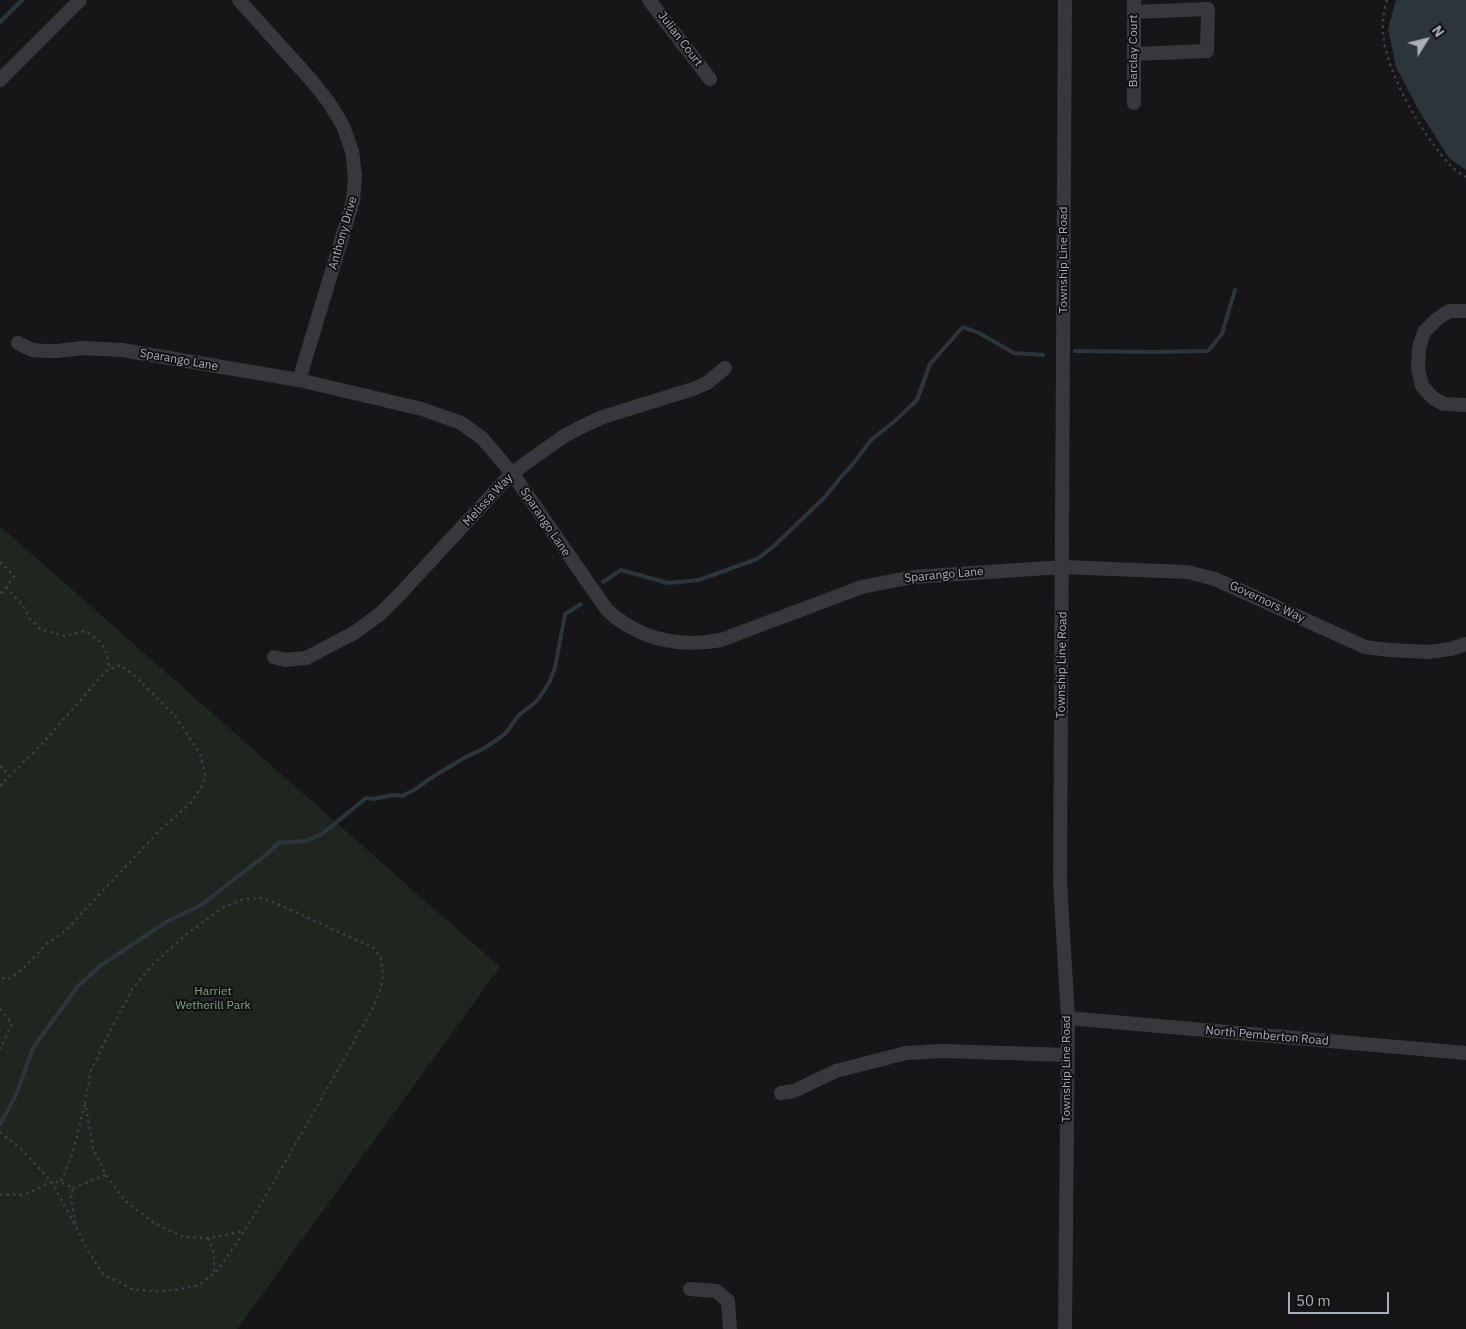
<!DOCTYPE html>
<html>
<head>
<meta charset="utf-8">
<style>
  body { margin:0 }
  #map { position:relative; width:1466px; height:1329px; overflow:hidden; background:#161618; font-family:"IBM Plex Sans",sans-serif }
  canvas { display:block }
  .north { position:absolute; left:1401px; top:15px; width:50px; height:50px; -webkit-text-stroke:4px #111113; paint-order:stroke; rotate:54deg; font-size:14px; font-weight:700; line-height:20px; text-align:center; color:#a8adb8 }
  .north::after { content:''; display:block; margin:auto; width:18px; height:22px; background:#a8adb8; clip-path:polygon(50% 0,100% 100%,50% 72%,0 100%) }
  .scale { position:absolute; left:1288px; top:1292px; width:101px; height:22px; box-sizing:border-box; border:2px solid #a8adb8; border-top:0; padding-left:6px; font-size:15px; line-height:18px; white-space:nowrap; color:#a8adb8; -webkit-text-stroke:4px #111113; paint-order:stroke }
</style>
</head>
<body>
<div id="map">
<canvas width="1466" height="1329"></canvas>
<div class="north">N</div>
<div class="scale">50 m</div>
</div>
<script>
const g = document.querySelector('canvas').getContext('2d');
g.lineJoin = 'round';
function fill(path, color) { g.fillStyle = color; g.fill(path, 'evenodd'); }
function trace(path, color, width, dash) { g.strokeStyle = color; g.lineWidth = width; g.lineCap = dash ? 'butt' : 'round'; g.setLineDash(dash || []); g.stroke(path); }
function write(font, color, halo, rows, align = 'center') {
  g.font = font + ' "IBM Plex Sans",sans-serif'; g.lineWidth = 4; g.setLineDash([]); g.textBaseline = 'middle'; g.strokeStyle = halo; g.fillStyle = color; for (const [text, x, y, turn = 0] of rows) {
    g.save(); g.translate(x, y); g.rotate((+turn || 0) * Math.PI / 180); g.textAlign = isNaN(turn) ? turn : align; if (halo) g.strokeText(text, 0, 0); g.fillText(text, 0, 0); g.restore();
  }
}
fill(new Path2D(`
  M0,526l500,441 -263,362h-237z`), '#1e261f');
fill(new Path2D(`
  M1396,0h70v170l-16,-11 -31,-48 -23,-44 -8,-38z`), '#2c353c');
trace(new Path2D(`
  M0,22l22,-22
  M1075,351l77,1 56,-1 14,-17 13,-44
  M603,582l18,-12 47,13 31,-3 58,-21 18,-14 49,-47 17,-21 11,-12 20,-26 23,-18 22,-21 13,-36 33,-37 16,6 35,20 29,2
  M0,1125l16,-30 17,-47 45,-62 22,-20 66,-44 35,-17 66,-51 11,-11 27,-2 17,-7 44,-36 8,1 18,-4 10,1 12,-6 20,-14 32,-19 17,-8 22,-15 14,-19 18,-14 12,-18 6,-15 10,-54 16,-10`), '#2c353c', 4);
trace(new Path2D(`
  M1387,0c-3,11 -5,23 -4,34 4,41 40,102 68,132 4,4 10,8 15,11
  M0,562l14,14 -14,19
  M6,587l15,16 9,16 10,10 25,7 20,-5c19,12 22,16 24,38
  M0,766l10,10
  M0,786l43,-43 63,-72 14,-6 15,11 41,41 24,37 5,20 -2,10 -13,20 -29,25 -96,102 -20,14 -23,25 -15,10 -7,-3
  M0,1009l12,15 -12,25
  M0,1132l21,17 30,32 24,44
  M61,1181l11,-26 13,-51
  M73,1188l33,-13
  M0,1195c8,-1 22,1 28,-2 22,-8 20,-18 45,-5l-2,8 5,31 13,25 14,22 31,16 24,1 18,-1 23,-5 15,-12 3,-2 23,-33 28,-46 104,-182 8,-19 3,-15 -2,-17 -7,-11 -96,-44 -15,-6 -19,1 -22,9 -35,26 -35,31 -19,23 -24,45 -18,37 -6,32 8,46 13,27 19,26 29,22 30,14 24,1 23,-4 14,-4
  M208,1238l6,15v20`), '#3d3f44', 2.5, [2.5, 4]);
trace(new Path2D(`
  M239,0l73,81 15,19 9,14 7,12 9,25 3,25 -2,25 -54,179
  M649,0l61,79
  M1134,54l73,-3 1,-42 -74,3
  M0,80l80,-80
  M1134,103v-103
  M1466,311h-17l-12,8 -13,13 -5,16 -1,20 4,18 11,12 11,6 22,1
  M18,343l14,7 13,1h12l25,-3 40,2 177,30 123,29 39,14 21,15 30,35 95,137c32,29 72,38 114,30l141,-53 51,-10 150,-10 124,5 28,7 150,68 24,3 39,2 23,-3 15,-5
  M274,657l11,3 21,-2 48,-25 26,-19 20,-20 112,-121 52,-37 19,-10 20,-9 90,-28 14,-6 18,-15
  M1068,1018l398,35
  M781,1093l13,-2 42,-20 70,-18 37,-2 125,4
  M690,1289l26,2 12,10 2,28
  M1065,1329l3,-311 -8,-137 5,-881`), '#37383d', 14);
write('12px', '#a8adb8', '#111113', [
  ["Julian Court",680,39,53],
  ["Barclay Court",1134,51,-90],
  ["Anthony Drive",343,233,-74],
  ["Township Line Road",1064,260,-90],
  ["Sparango Lane",179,360,10],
  ["Melissa Way",488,500,-47],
  ["Sparango Lane",545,522,56],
  ["Sparango Lane",944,575,-5],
  ["Governors Way",1267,602,25],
  ["Township Line Road",1062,665,-89],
  ["North Pemberton Road",1267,1036,5],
  ["Township Line Road",1067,1069,-90]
]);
write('12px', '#7fa381', '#111113', [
  ["Harriet",213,992],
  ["Wetherill Park",213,1006]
]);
</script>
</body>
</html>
